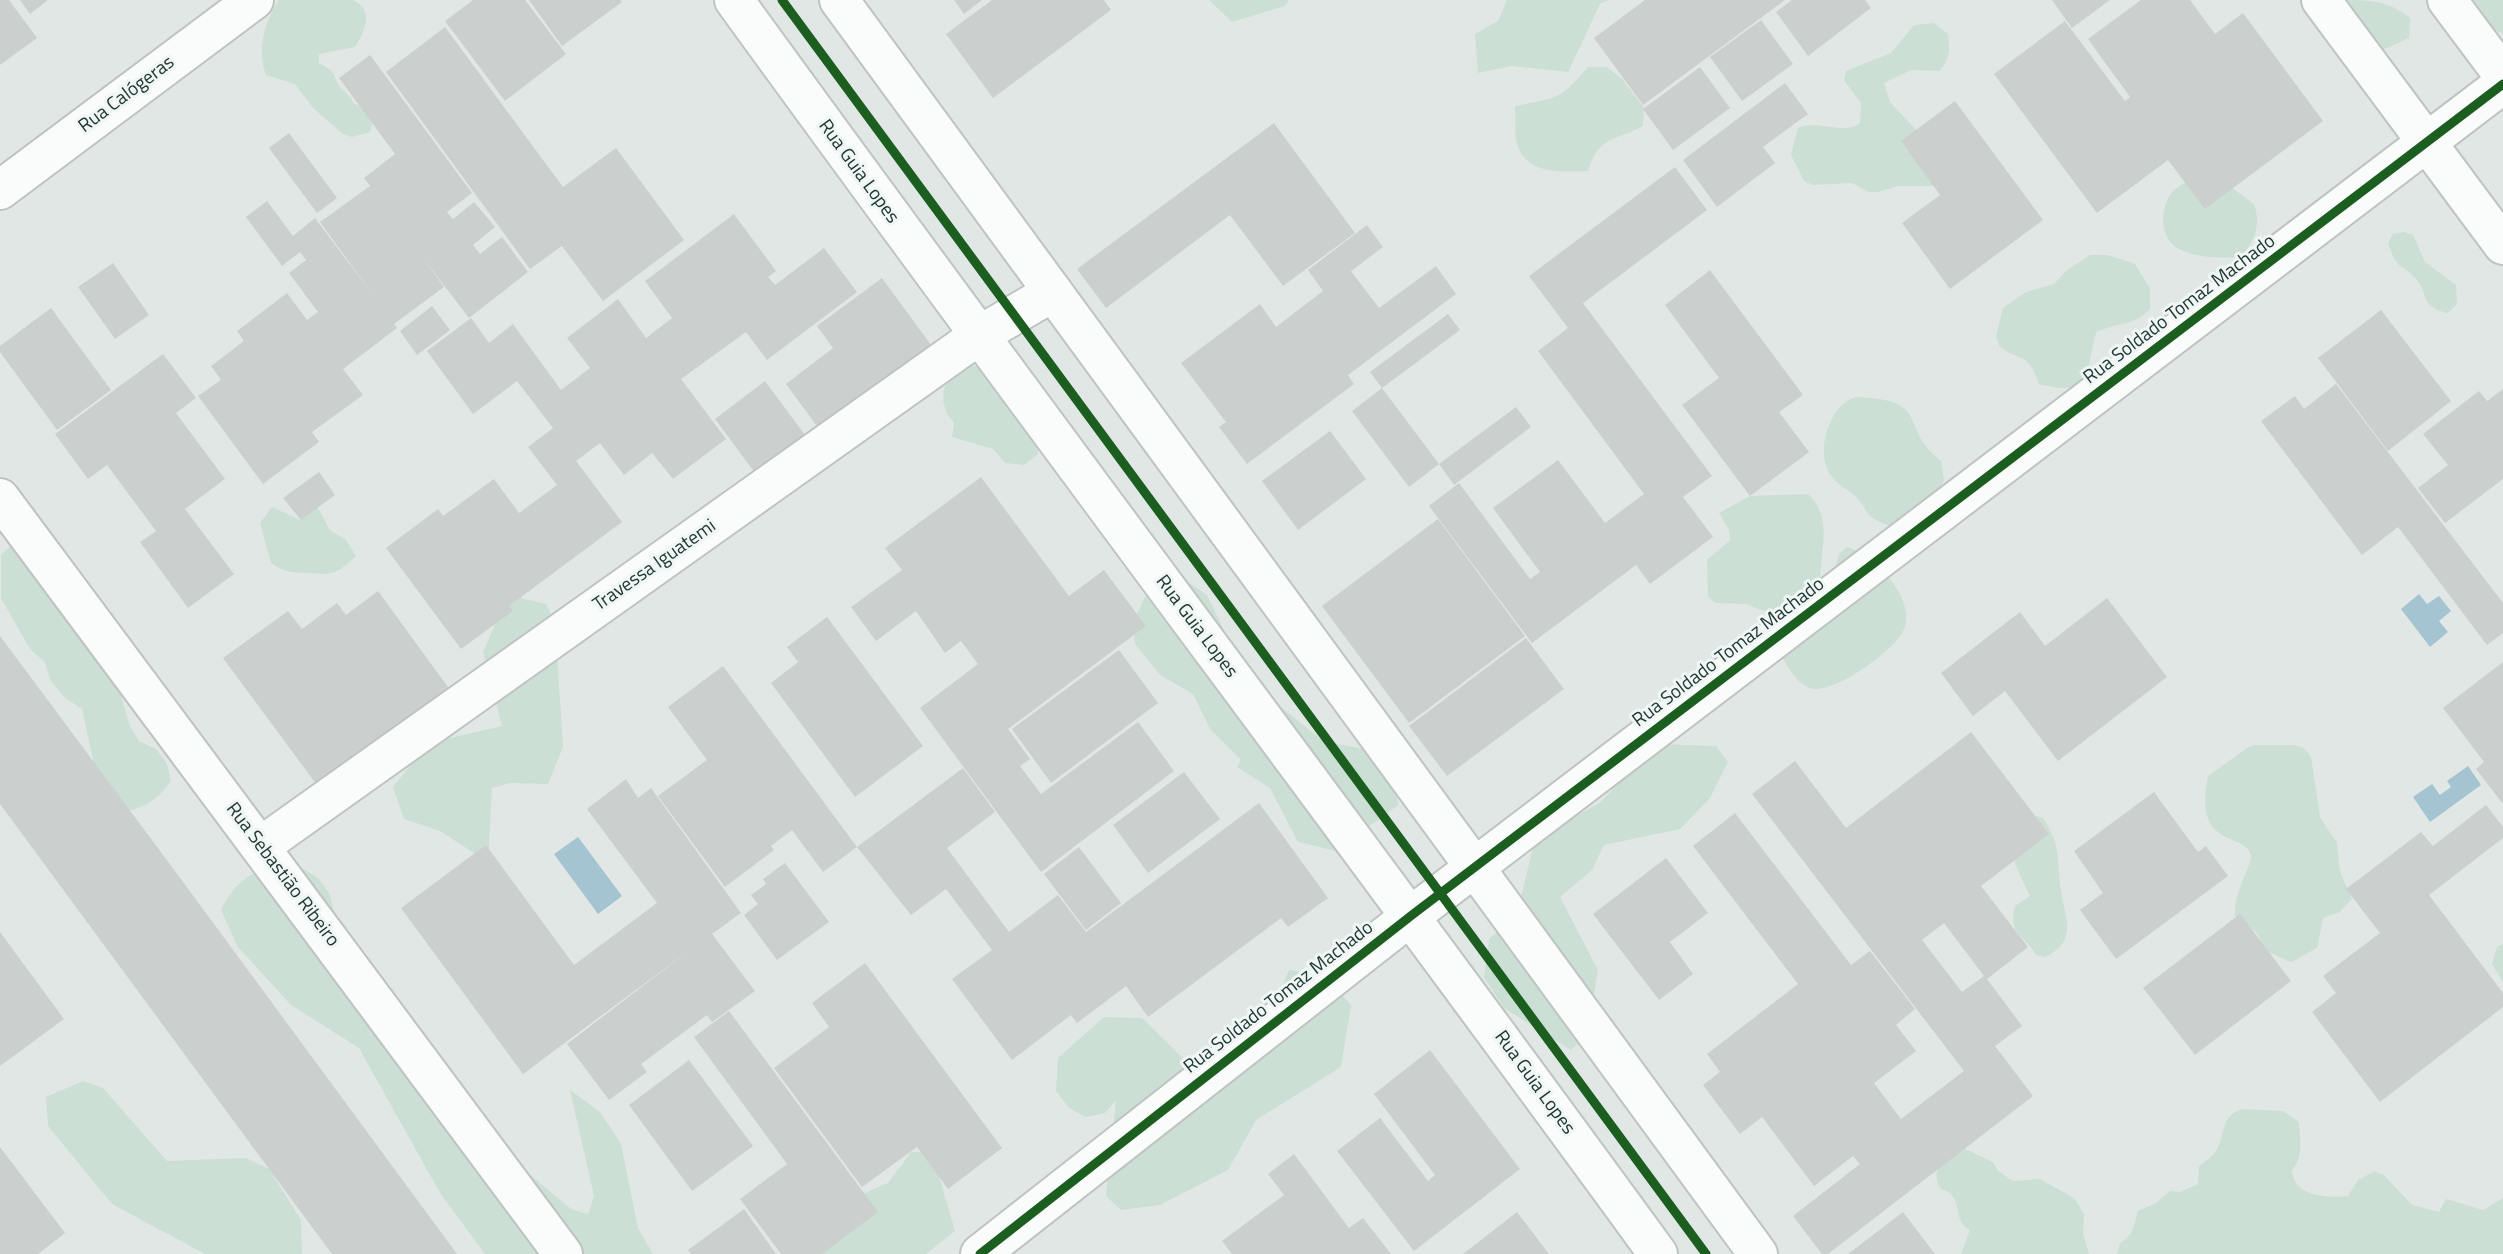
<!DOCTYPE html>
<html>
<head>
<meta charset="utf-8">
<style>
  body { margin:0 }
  canvas { display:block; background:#e1e7e5 }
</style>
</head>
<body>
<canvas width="2503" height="1254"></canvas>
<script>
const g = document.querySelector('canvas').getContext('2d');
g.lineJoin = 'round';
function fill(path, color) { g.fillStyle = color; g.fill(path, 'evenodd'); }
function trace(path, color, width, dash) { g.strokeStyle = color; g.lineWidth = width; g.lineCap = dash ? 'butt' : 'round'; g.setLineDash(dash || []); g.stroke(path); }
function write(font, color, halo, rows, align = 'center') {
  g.font = font + ' "Titillium Web",sans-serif'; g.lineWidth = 6; g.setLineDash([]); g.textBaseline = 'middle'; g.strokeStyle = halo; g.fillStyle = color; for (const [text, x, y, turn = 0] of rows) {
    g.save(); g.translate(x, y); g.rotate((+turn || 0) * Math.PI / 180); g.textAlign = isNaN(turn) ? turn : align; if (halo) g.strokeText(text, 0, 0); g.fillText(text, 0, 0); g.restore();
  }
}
fill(new Path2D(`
  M279,0h73c23,8 13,32 3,47l-36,7v9c23,12 11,14 24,27 5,6 8,6 11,14l10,3 9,15 -3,10 -18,5 -9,-3 -30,-26 -18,-24 -29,-9c-9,-25 -2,-53 13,-75z
  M1209,0h80l-4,6 -53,16z
  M1507,0h101l-8,4 -32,68 -56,-6 -34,7 -3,-39 23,-13z
  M2339,0c30,0 49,0 71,18l-1,20 -29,13z
  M2473,0h30v33l-12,-3z
  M1934,23l14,11c2,16 2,24 -8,37l-29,-1 -27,13 6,19 31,33 15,51h-38l-20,6h-9l-17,-9 -39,2 -9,-4 -13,-26 7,-27c22,-9 47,8 62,-5l1,-20 -17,-23 2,-9 45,-18 23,-28z
  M1588,67h19l15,12 22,29 -1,18c-29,16 -44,9 -55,45 -23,1 -60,4 -70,-24 -4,-11 -2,-28 -3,-40 13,-5 26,-5 39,-10 14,-5 24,-19 34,-30z
  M2191,180l40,7 23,17c7,20 1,38 -13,53 -19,1 -43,1 -60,-7 -22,-10 -22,-41 -9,-58 5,-5 13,-9 19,-12z
  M2404,232l9,3 12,27 31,23 1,19 -9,9c-30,-6 -18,-20 -33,-35 -17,-18 -17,-6 -27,-35l5,-9z
  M2090,255h18l27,9 15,25v20c-16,18 -36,13 -54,24 -11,40 -3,65 -57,51 -12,-34 -16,-20 -40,-38l-3,-10 7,-28 23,-16 28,-8 12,-13z
  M971,366l20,1 46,65 1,22 -14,11 -19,-2 -12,-14 -41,-12 2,-14c-15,-19 -13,-31 -2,-52z
  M1856,397c77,3 41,29 85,64l3,19 -11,26 -39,21c-33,-10 -22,-15 -41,-33 -6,-5 -13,-8 -18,-14 -15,-15 -13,-39 -5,-57 6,-13 13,-22 26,-26z
  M1808,494c22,21 15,46 13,72 -1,8 1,14 -5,21 -11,15 -30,19 -47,26l-23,-9 -31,-1 -7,-7 -1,-36 23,-20 -1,-10 -10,-17 31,-17z
  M312,497l18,33 16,10 10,16c-21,19 -22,19 -49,17 -17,-1 -22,-1 -36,-10l-11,-40 12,-16 28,13z
  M15,542l104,147 11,37 9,15 17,8 11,15 4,17c-14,19 -25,26 -47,31l-25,-26 -17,-77 -18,-12 -14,-17 -5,-18 -15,-13 -29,-51v-43z
  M1847,547c27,8 67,49 58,80 -7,22 -73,69 -95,61 -16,-5 -25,-28 -34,-41l56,-65 7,-28z
  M1188,582l19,13 41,85 75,61 56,11 14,13 5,40 -62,46 -38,-9 -28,-54 -33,-21 4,-7 -31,-31 -17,-35 -33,-19 -25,-31 -3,-20 17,-35z
  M508,595l38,9 9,19 8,124 -15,37 -38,-1 -18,5 -4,74 -48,-31 -36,-12 -11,-32 35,-44 74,-17 -19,-74z
  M1654,744l62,2 12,16 -18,36 -30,31 -76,16 -12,25 -32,27 38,73 -11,65 -16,15 -67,-42 -20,-31 5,-38 28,-25 18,-75 66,-37z
  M2255,745h40l10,4 6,8 9,60 17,26 3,29 12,27 -12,13 -17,6 -6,30 -26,14 -25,-11 -9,-18 -22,-17c-2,-23 18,-53 16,-61 -5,-23 -59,-5 -43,-79l39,-28z
  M2033,815l10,3c18,27 14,43 18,73 3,25 19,50 -16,66l-9,-2c-10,-20 -29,-19 -21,-49l15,-10c-19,-43 -26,-39 3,-81z
  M281,864l21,4 16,10 12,16 11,52 170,213 60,50 17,5 6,-18 -24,-106 30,22 21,32 17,84 15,26h-168l-45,-61 -81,-145 -68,-43 -53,-58 -17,-37c13,-27 30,-40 60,-46z
  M2503,944v38l-11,-18 5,-17z
  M1289,970l38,7 24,28 -10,62 -85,53 -28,50 -68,35 -39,5 -15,-14 10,-96 -11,13 -19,4 -17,-9 -13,-17 2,-33 46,-41 38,1 65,64 49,-28z
  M83,1081l20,7 64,73 79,-3 23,11 32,51 1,34h-97l-93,-50 -64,-78 -2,-29z
  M2242,1109l41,2 16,11c1,17 5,35 -7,48 1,27 35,28 56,26l10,-16 17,-9 9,4 28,30 27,7 7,-13 37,11 20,-12v56h-386l3,-11c13,-7 14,-18 18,-32l18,-8 14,-12 10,1 18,-8 1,-17c5,-6 13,-10 17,-16 10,-17 4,-35 26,-42z
  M1965,1149l28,13 5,9 15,10 27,-2 34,19 10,16 -1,20 6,20h-128l9,-24c-20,-10 -4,-34 -29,-41 -13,-19 5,-35 24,-40z
  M911,1152h21l23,79 -29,23h-113l2,-39 73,-32z`), '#cbdfd4');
fill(new Path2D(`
  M2419,594l8,10 12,-8 12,15 -12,10 9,11 -18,15 -29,-38z
  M2468,766l13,19 -51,37 -17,-25 19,-13 8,11 11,-8 -4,-6z
  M578,837l44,59 -24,18 -44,-60z`), '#a4c4d2');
fill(new Path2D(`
  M0,0h9l28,38 -37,27z
  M20,0h28l-18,14z
  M473,0h52l41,54 -61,47 -60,-80z
  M529,0h91l2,2 -60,44z
  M954,0h28l-18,14z
  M992,0h112l7,10 -118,88 -47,-64z
  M1645,0h140l-142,105 -49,-67z
  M1792,0h73l6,8 -63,48 -32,-44z
  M2052,0h58l-38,28z
  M2141,0h49l25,34 28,-21 80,108 -118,88 -37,-49 -71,53 -103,-139 71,-53 60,80 5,-4 -42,-58z
  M1761,20l32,44 -51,37 -32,-44z
  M445,27l118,160 53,-39 68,92 -81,61 -41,-55 -32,23 -144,-197z
  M370,55l102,138 -25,19 6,7 21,-17 21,25 -22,18 7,9 22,-17 26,35 -59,46 -46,-60 21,29 -50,37 3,4 -54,41 20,26 -51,37 7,10 -56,42 -65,-88 23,-16 -10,-14 33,-25 -7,-10 50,-38 20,27 11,-8 -29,-39 17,-13 -6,-8 -18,14 -36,-49 21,-16 26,35 22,-18 58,77 -53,-73 50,-36 -6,-8 31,-24 -56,-76z
  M1700,67l30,41 -57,42 -30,-41z
  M1785,83l23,31 -45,33 12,16 -58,44 -34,-47z
  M1955,101l88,119 -93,69 -48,-66 38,-28 -39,-54z
  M1274,123l81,110 -72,53 -53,-71 -124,93 -29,-39z
  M289,133l48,65 -20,15 -48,-65z
  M1675,167l32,43 -124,93 129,173 -29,21 30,40 -63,47 -14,-19 -104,78 -103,-137 30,-23 71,96 10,-7 -47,-64 65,-48 47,63 39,-29 -106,-143 30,-23 -39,-52z
  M734,214l42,57 -8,6 7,8 49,-37 33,44 -90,68 -21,-28 -65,47 45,60 -53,40 -21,-26 -28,22 -24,-32 -24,18 46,61 -113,84 4,5 -52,38 -75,-101 52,-39 5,7 51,-37 25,34 38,-28 -29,-38 25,-19 -36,-47 -44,33 -46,-63 44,-33 18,25 24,-19 48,66 29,-22 -23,-30 51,-39 28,39 26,-20 -27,-37z
  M1367,225l16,22 -32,24 28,37 57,-42 20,28 -108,81 6,9 -107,80 -28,-37 7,-5 -45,-59 79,-59 16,23 47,-36 -15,-21z
  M113,263l36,52 -34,24 -37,-52z
  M1710,270l93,125 -24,17 30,40 -59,44 -68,-91 37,-27 -54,-73z
  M882,278l52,71 -112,84 -36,-49 47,-36 -16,-22z
  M432,306l18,24 -33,25 -17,-24z
  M51,308l60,82 -54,40 -57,-78v-6z
  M2381,310l70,91 -63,50 -70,-93z
  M1448,314l12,16 -78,58 -12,-16z
  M163,354l33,44 -20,15 49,66 -40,30 49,65 -46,34 -48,-66 16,-11 -49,-66 -19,14 -33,-45z
  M765,381l43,58 -50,38 -43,-58z
  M2336,384l167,219v30l-16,12 -89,-118 -36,28 -101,-134 34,-25 9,13z
  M1382,388l57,76 -30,23 -57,-76z
  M2503,389v90l-58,44 -27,-35 30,-23 -25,-31 56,-43 8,10z
  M1516,407l15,20 -77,58 -15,-21z
  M1330,431l36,48 -68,51 -36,-49z
  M319,472l16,23 -34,25 -18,-22z
  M981,477l88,119 35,-26 42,56 -138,103 22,30 -10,7 21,28 97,-72 36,49 -133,101 -121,-164 58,-44 -17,-23 -16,12 -29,-42 -40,30 -25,-34 51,-37 -17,-22z
  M1438,519l87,117 -116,87 -87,-117z
  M378,591l75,103 -131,98 -99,-134 65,-47 14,18 35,-26 9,12z
  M2107,598l60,79 -109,84 -53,-70 -32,25 -32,-43 79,-61 25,34z
  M827,617l96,129 -68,51 -84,-114 27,-21 -11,-15z
  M0,636l172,231 285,387h-125l-63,-85 -269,-365z
  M1526,638l38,51 -117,87 -38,-50z
  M1119,650l39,53 -107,80 -39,-54z
  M2503,662v142l-27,-35 8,-7 -41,-54z
  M723,666l134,181 -34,25 -31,-42 -21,16 3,4 -49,37 -67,-91 49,-36 -39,-53z
  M1971,732l78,102 -68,52 47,61 -41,32 35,47 -27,20 38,50 -205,158h-6l-29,-38 67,-52 -7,-8 -39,30 -52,-69 -22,17 -37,-49 17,-13 -13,-18 91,-70 -105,-138 42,-33 116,152 19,-14 45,58 -19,16 20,26 -42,32 27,36 63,-48 -212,-277 43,-33 51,67zM1944,923l40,53 -22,16 -40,-52z
  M963,768l32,44 -48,36 62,84 49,-37 28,37 173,-129 69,95 -40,29 -7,-9 -133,99 -22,-31 -49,37 -6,-8 -59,45 -60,-81 40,-29 -46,-61 -35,26 -54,-68z
  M1184,772l36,47 -72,54 -35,-48z
  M626,779l12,19 13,-10 90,125 -29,21 43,57 -43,31 -5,-7 -66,49 6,8 -38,28 -42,-56 124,-95 -168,125 -122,-166 85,-63 88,120 83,-62 -70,-94z
  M2154,792l44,60 8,-6 22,30 -112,83 -36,-49 23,-17 -29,-42z
  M2486,805l17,22v11l-74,57 74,98v14l-123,95 -68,-90 24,-19 -13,-17 57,-43 -34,-44 75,-57 12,14z
  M1079,847l42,56 -35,27 -42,-56z
  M1666,858l42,55 -38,29 23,32 -34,26 -66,-86z
  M785,863l44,59 -52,38 -33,-45 14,-11 -7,-9 15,-11 -3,-5z
  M2240,914l51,67 -96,74 -52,-67z
  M0,932l64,87 -64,47z
  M865,963l137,185 -54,41 -31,-42 -55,40 -88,-119 55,-41 -17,-24z
  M729,1011l149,201 -56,42h-41l-41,-55 47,-35 -93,-127z
  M1430,1050l90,119 -106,82 -77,-100 43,-33 48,63 7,-6 -61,-81z
  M689,1060l64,86 -61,45 -63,-86z
  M0,1147l65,86 -27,21h-38z
  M1294,1154l55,74 14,-10 28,36h-159l-10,-13 62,-46 -16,-21z
  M744,1209l32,45h-85l-3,-4z
  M1517,1212l32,42h-86z
  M1903,1212l32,42h-87z`), '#cbd0cf');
const street = new Path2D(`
  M0,190l254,-190
  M0,498l563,756
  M261,846l717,-510 75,-44
  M980,1254l432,-339 1091,-831`);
const secondary = new Path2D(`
  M734,0c305,421 618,834 924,1254
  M839,0l919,1254
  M2321,0l182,245
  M2447,0l56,75`);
trace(street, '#bec3c2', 42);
trace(secondary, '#bec4c3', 42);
trace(street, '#fafbfb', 38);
trace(secondary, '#fafbfb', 38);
trace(new Path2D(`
  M782,0l924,1254
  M980,1254l432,-339 1091,-831`), '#1b5e20', 9);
write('19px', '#213735', '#eff6f3', [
  ["Rua Calógeras",127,95,-37],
  ["Rua Guia Lopes",858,172,54],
  ["Rua Soldado Tomaz Machado",2180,310,-37],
  ["Travessa Iguatemi",655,566,-35],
  ["Rua Guia Lopes",1196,627,53],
  ["Rua Soldado Tomaz Machado",1729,653,-37],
  ["Rua Sebastião Ribeiro",282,875,53],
  ["Rua Soldado Tomaz Machado",1279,998,-38],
  ["Rua Guia Lopes",1534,1083,54]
]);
</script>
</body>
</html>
